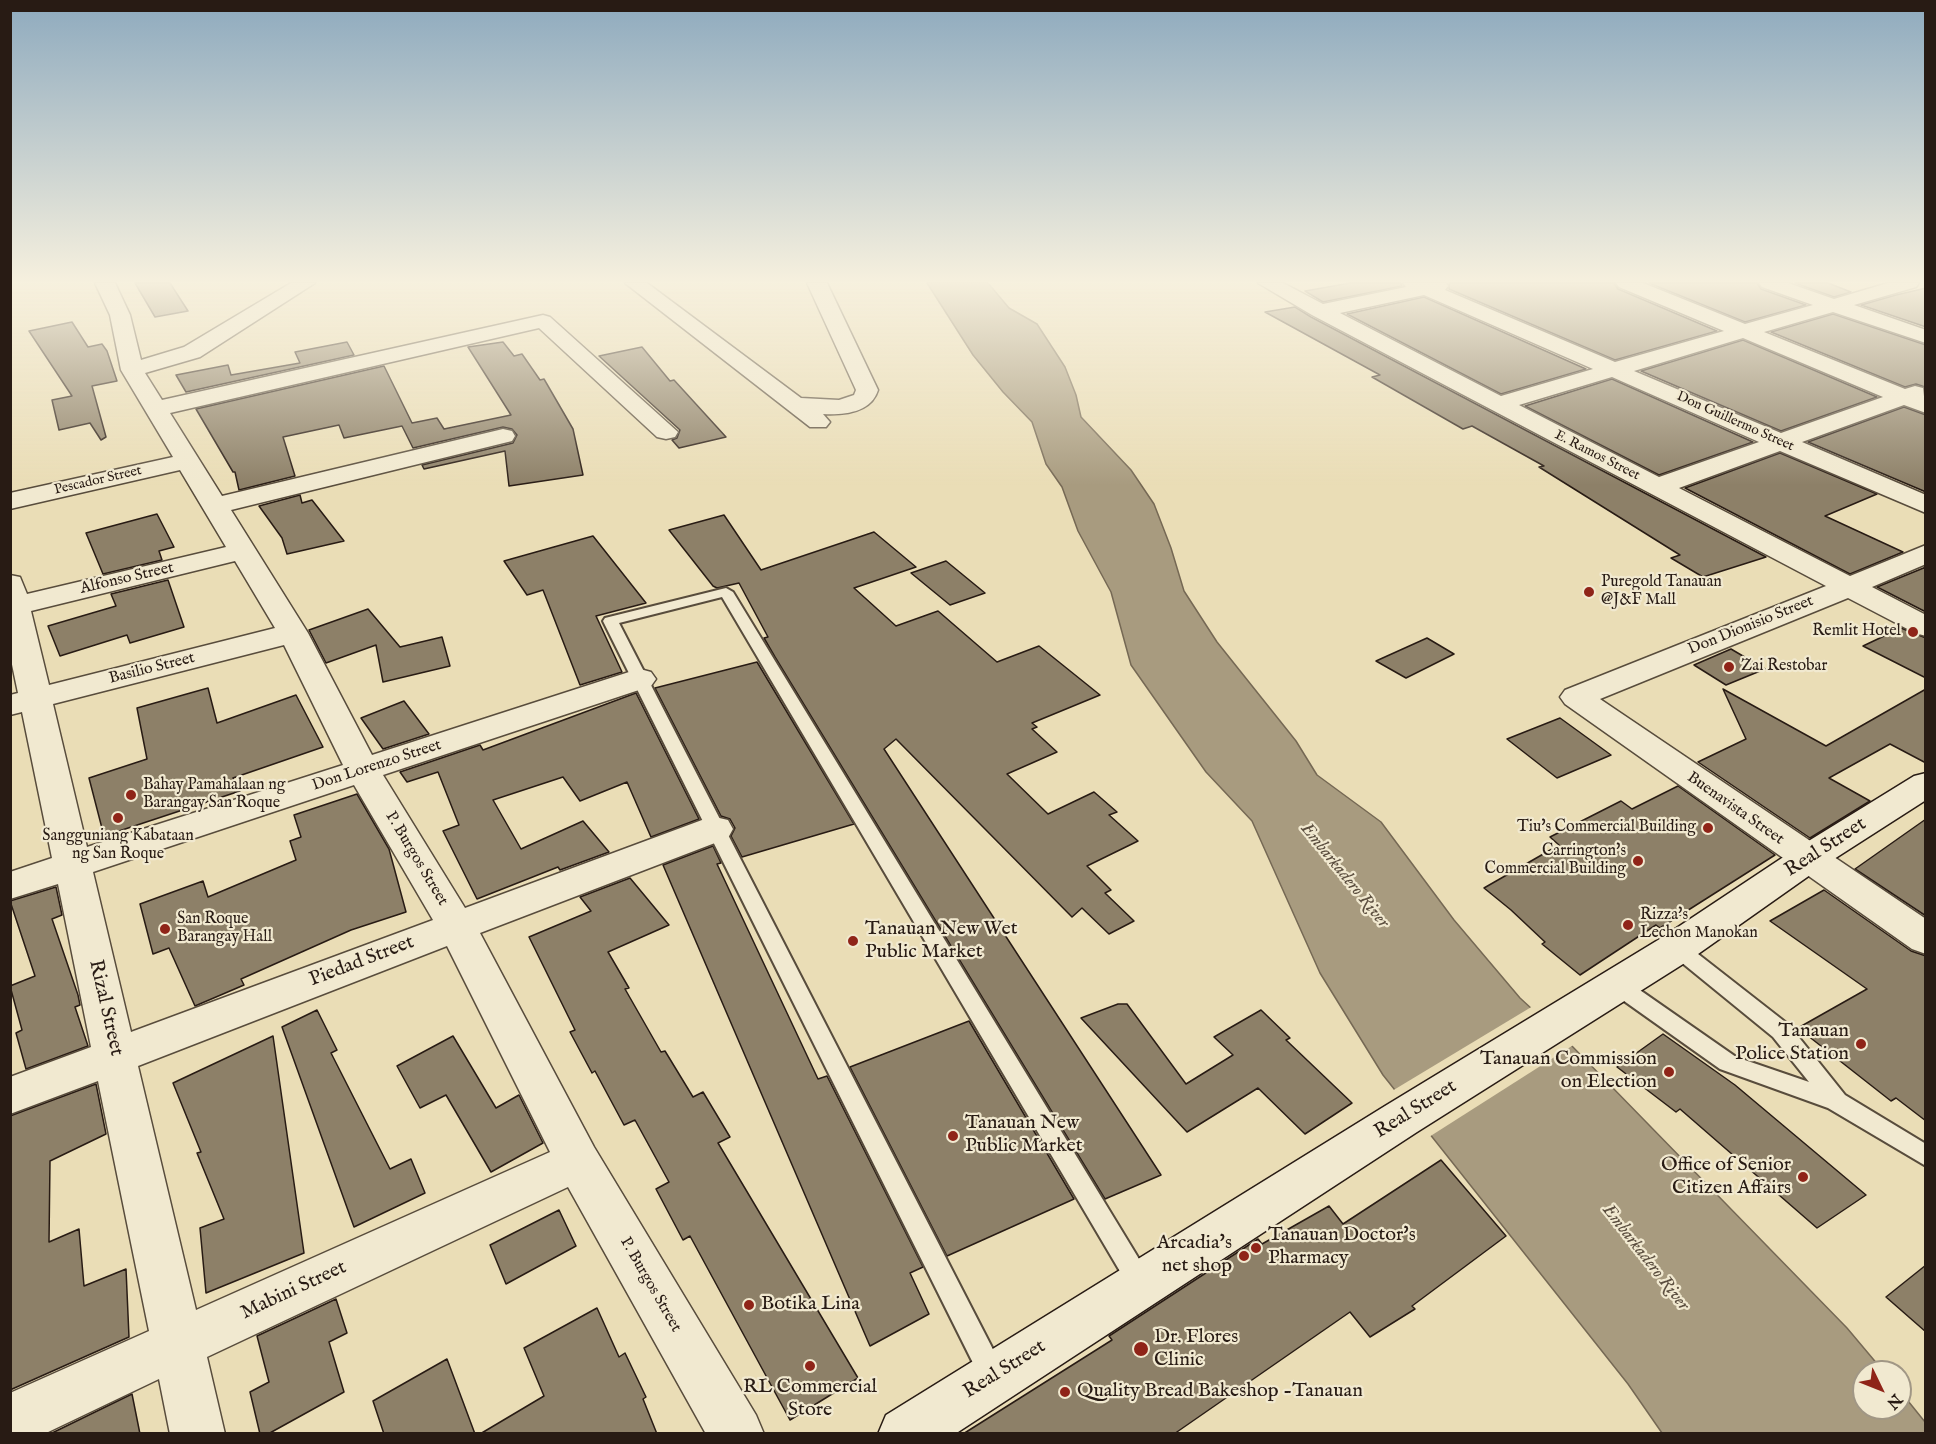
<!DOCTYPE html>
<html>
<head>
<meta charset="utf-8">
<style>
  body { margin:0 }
  #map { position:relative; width:1936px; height:1444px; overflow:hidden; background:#eaddb6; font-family:"IM FELL English",serif }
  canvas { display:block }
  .frame { position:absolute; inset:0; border:12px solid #281b14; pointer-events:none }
  .north { position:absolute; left:1852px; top:1360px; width:60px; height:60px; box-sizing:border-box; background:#f1e9d0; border:2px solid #a19785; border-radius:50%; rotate:133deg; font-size:16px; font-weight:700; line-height:24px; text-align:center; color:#281b14 }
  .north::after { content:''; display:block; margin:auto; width:21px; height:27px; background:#8f2418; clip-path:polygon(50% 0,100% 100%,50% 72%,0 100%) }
</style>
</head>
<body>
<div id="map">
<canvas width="1936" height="1444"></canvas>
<div class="frame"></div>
<div class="north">N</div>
</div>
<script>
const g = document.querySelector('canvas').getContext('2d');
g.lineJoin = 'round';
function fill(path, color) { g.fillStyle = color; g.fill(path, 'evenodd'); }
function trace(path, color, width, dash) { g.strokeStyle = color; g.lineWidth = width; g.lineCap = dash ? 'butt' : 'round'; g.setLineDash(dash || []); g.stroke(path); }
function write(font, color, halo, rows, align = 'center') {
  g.font = font + ' "IM FELL English",serif'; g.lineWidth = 4.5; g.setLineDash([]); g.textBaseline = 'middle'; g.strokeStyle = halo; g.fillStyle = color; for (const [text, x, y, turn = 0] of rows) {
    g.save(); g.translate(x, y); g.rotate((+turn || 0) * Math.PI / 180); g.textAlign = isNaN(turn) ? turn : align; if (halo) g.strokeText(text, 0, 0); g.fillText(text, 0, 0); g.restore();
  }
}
const water = new Path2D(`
  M927,283h61l21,25 28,16 28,43 11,28 5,22 50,53 23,34 17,44 13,43 33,51 79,99 21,34 64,47 73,98 66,78 50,46 277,284 37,44h-20v36h36v-17l25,31v11h-263l-34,-49 -245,-309 -63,-102 -68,-152 -46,-49 -75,-107 -20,-73 -33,-61 -16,-44 -16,-23 -14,-42 -29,-30 -30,-37z`);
fill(water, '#a89b7f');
trace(water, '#756854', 1.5);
fill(new Path2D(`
  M1533,1006l42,38 -146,93 -37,-46z`), '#eaddb6');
const building = new Path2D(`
  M135,283h35l18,28 -33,6z
  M1350,283h51l1,3 -79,16 -18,-11z
  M1449,283h165l4,6 99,42 -102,29 -166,-71z
  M1649,283h108l4,6 45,16 -61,17z
  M1795,283h33l23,9 -17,5z
  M1926,288v39l-65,-22 35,-10z
  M1424,297l162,72 -85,25 -154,-80z
  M1295,307l16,10 455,240 -63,20 -32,-19 9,-3 -141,-88 5,-1 -72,-40 -9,3 -91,-52 8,-2 -115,-63z
  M1833,314l93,31v45l-1,-3 -9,-3 -11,3 -134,-55z
  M72,322l16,25 14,-3 5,7 10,30 -25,5 14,51 -5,3 -11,-17 -31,7 -7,-30 20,-4 -43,-65z
  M1743,340l134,57 -96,34 -140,-60z
  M347,342l7,13 -168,37 -10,-17 52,-10 3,10 69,-12 -5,-11z
  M503,342l11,14 8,-2 18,26 4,-1 29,50 10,46 -74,11 -4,-35 -81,18 -2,-4 91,-22 4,-8 -5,-6 -9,-2 -90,21 -11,-22 -58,12 -5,-13 -56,12 12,39 -56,14 -4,-18h-2l-37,-63 188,-43 28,57 25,-5 7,11 67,-14 -43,-68z
  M642,347l28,34 4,-1 52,57 -47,11 -7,-8 5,-2 3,-8 -81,-74z
  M1612,379l141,63 -94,33 -134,-69z
  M1904,407l22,8v77l-118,-50z
  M1780,453l97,41 -52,22 78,36 -53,22 -165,-86z
  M300,495l2,8 10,-3 32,41 -57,13 -5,-16 -23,-32z
  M157,514l17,33 -15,4 3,9 -59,14 -17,-41z
  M724,515l37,55 113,-38 42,35 -62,21 42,38 42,-15 59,51 42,-16 61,49 -68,28 5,4 -5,2 25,23 -50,22 41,40 46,-22 23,20 -8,3 29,26 -51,25 24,24 -6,3 29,28 -25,13 -27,-26 -10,9 -176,-178 -12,10 277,426 -56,24 -330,-542 -11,-19 4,-1 -29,-54 -22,5 -4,-2 -44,-56z
  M593,536l53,67 -50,13 26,56 -42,13 -37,-95 -16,5 -23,-34z
  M946,561l39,32 -35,12 -39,-32z
  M1926,567v45l-49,-25z
  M168,580l16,47 -54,16 -3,-8 -67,21 -12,-30 68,-20 -5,-12z
  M368,609l32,38 42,-10 8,29 -67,16 -7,-37 -50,18 -17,-33z
  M1901,628l25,10v40l-63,-32z
  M1427,638l27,16 -48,24 -30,-17z
  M1731,649l34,20 -39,16 -32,-20z
  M757,662l97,162 -112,33 -11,-21 4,-8 -5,-9 -9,-3 -66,-128z
  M208,688l9,35 79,-28 27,52 -90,31 7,13 -136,45 -15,-58 58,-19 -10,-51z
  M1723,689l103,57 100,-57v74l-36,-19 -61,34 41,23 -60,37 -112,-76 48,-23z
  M636,693l63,126 -48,18 -24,-55 -47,19 -17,-24 -70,23 28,49 62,-28 26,31 -49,18 -2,-3 -81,32 -34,-68 16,-6 -21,-53 -31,10 -7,-10 80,-27 3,5z
  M404,701l25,33 -46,15 -22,-31z
  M1560,718l51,37 -54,23 -50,-39z
  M1678,786l97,69 -115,73 -4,-3 -76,50 -38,-31 3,-2 -34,-32 -27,-22 75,-43 -9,-8 71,-36 11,8z
  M357,794l32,55 17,63 -55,18 -110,49 3,6 -49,21 -26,-58 -16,6 -13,-50 63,-23 5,16 88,-37 -6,-19 11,-4 -7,-22z
  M1926,819v97l-71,-47z
  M713,846l8,17 -4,1 101,215 9,-3 96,191 -13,6 19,41 -59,32 -207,-481z
  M630,878l39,47 -61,27 21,36 -4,1 36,63 4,-1 28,46 10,-5 27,45 -12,6 140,235 -68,42 -100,-184 -7,4 -27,-51 13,-7 -34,-62 -11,5 -29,-54 -3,2 -22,-41 5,-2 -46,-93 62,-26 -11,-14z
  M56,887l6,28 -10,4 26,76 2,10 -5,2 13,39 -62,23 -10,-36 6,-3 -12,-44 25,-10 -25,-75z
  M1824,890l87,61 15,5v165l-30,-23 -5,3 -93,-73 69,-39 -97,-68z
  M1118,1004h9l59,80 47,-29 -19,-18 47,-27 29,28 -4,2 66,63 -47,31 -47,-46 -71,44 -106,-114z
  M317,1010l20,40 -6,3 59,116 21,-10 14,34 -71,34 -72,-200z
  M969,1021l105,178 -127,57 -97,-189z
  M1663,1034l72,51 131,110 -49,33 -137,-119 -4,3 -59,-45z
  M273,1036l31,217 -98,40 -6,-65 24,-9 -27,-66 4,-1 -28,-69z
  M453,1036l43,72 23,-13 24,48 -52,29 -45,-77 -26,13 -23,-42z
  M96,1084l10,50 -56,27 -1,81 30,-13 5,57 42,-17 3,68 -119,53v-274z
  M1441,1160l65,76 -94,70 3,3 -45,28 -20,-25 -176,122h-211l149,-94 -3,-4 149,-97 4,5 67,-38 14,18z
  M559,1210l17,36 -70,38 -16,-39z
  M1926,1265v67l-40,-35z
  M336,1299l11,34 -18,9 15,50 -76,42h-8l-10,-42 19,-10 -12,-46z
  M597,1308l22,49 6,-4 21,44 -3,2 14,35h-177l64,-38 -20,-48z
  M447,1359l28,75h-91l-11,-33z
  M132,1394l8,40h-90z`);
fill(building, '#8d8068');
trace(building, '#281b14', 1.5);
const lane = new Path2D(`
  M726,588l7,4 420,690 -4,8 -9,4 -9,-4 -409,-693 -103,26 382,742 4,9 -4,9 -9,4 -9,-4 -380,-762 2,-3z
  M1677,941l7,2 105,82 56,70 81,49v22l-98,-58 -108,-39 -110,-78 -3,-6 3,-6 7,-2 7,2 112,78 73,25 -36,-45 -103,-84 -3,-5 3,-5z`);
const street = new Path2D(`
  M95,283h20l15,32 11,45 43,-13 107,-64h24l-115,74 -55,16 17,27 381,-85 7,2 128,115 -3,5 -9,2 -9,-2 -118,-109 -369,85 52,83 281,-67 9,2 3,5 -3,5 -281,69 77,123 64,122 257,-83 11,-3 11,3 5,7 -5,7 -268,89 82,133 237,-88 13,-3 13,3 5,9 -5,9 -248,95 114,214 162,268 8,19h-58l-138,-247 -361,170 18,77h-55l-11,-55 -115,55h-34v-41l139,-62 -51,-250 -88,33v-37l81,-30 -33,-163 -48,15v-27l42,-14 -30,-146 -12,3v-20l8,-2 -8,-38v-80l10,2 7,17 199,-47 -46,-77 -170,39v-16l163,-36 -52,-87 -11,-55zM235,561l40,67 -226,57 -18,-74zM284,645l59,120 -256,82 -34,-143zM354,785l79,135 -302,112 -38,-160zM447,946l103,206 -354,158 -58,-244z
  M625,283h22l154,115 38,2 15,-5 2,-5 -49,-107h20l51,107c-7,23 -34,25 -55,24l7,8 -4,5h-16z
  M1258,283h25l40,21 83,-17 -3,-4h43l2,3 -3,4 170,72 109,-31 -105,-44 -3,-4h27l102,41 68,-19 -51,-18 -3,-4h29l46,16 54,-16h31l-3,4 -62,18 72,25v13l-93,-31 -69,20 141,57 10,-3 8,2 3,25 -22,-8 -102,37 124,53v18l-146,-62 -101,37 171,88 76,-31v19l-54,23 54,28v21l-11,-3 -67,-35 -248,101 326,220v35l-14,-5 -347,-245 -5,-7 5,-7 261,-104 -514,-271zM1424,295l169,74 -92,27 -161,-83zM1743,338l140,59 -102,36 -147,-62zM1612,377l147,65 -100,35 -140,-72z`);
const secondary = new Path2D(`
  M1926,773v27l-106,68 -129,91 -274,173 -462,302h-77l8,-19 499,-309 278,-169 131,-87 120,-74z`);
trace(lane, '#584c3c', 4);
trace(street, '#584c3c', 3);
trace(secondary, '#281b14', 3);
fill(lane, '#f1e9d0');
fill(street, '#f1e9d0');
fill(secondary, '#f1e9d0');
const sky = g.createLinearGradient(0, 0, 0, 485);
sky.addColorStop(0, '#8eaabe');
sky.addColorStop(0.58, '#f6f0de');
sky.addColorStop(1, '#f6f0de00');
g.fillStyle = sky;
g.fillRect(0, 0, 1936, 485);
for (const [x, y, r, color] of [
  [1589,592,6,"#8f2418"],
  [1913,632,6,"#8f2418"],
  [1729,667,6,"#8f2418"],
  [131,795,6,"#8f2418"],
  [118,818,6,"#8f2418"],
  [1708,828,6,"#8f2418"],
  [1638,861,6,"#8f2418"],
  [1628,925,6,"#8f2418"],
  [165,929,6,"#8f2418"],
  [853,941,6,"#8f2418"],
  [1861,1044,6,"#8f2418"],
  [1669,1072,6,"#8f2418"],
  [953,1136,6,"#8f2418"],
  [1803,1177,6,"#8f2418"],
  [1256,1248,6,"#8f2418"],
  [1244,1256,6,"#8f2418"],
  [749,1305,6,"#8f2418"],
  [1141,1349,8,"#8f2418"],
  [810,1366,6,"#8f2418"],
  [1065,1392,6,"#8f2418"]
]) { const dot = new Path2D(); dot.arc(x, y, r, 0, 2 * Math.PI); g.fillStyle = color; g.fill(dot); trace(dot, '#f1e9d0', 2); }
write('14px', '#281b14', '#f1e9d0', [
  ["Don Guillermo Street",1735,422,24],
  ["E. Ramos Street",1597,456,27],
  ["Pescador Street",98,481,-13]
]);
write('16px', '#281b14', '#f1e9d0', [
  ["Alfonso Street",127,579,-13],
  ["Don Dionisio Street",1751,626,-22],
  ["Basilio Street",152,669,-14],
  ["Don Lorenzo Street",377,766,-18],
  ["Buenavista Street",1735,809,35],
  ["P. Burgos Street",416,859,59],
  ["P. Burgos Street",650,1285,60]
]);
write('16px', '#281b14', '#f1e9d0', [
  ["Puregold Tanauan",1601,583],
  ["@J&F Mall",1601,601],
  ["Remlit Hotel",1901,632,"right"],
  ["Zai Restobar",1741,667],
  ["Bahay Pamahalaan ng",143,786],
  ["Barangay San Roque",143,804],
  ["Tiu's Commercial Building",1696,828,"right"],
  ["Sangguniang Kabataan",118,837,"center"],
  ["ng San Roque",118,855,"center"],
  ["Carrington's",1626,852,"right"],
  ["Commercial Building",1626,870,"right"],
  ["Rizza's",1640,916],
  ["Lechon Manokan",1640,934],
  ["San Roque",177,920],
  ["Barangay Hall",177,938]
], 'left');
write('italic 18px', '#5b4e3f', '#f1e9d0', [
  ["Embarkadero River",1344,876,51],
  ["Embarkadero River",1645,1258,52]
]);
write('20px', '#281b14', '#f1e9d0', [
  ["Real Street",1826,848,-33],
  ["Piedad Street",362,962,-21],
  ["Rizal Street",105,1008,77],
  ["Real Street",1416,1110,-32],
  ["Mabini Street",294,1291,-25],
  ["Real Street",1005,1370,-32]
]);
write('20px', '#281b14', '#f1e9d0', [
  ["Tanauan New Wet",865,930],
  ["Public Market",865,953],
  ["Tanauan",1849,1032,"right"],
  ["Police Station",1849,1055,"right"],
  ["Tanauan Commission",1657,1060,"right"],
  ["on Election",1657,1083,"right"],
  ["Tanauan New",965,1124],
  ["Public Market",965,1147],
  ["Office of Senior",1791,1166,"right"],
  ["Citizen Affairs",1791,1189,"right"],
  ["Tanauan Doctor's",1268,1236],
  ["Pharmacy",1268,1259],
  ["Arcadia's",1232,1244,"right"],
  ["net shop",1232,1267,"right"],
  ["Botika Lina",761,1305],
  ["Dr. Flores",1154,1338],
  ["Clinic",1154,1361],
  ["RL Commercial",810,1388,"center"],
  ["Store",810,1411,"center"],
  ["Quality Bread Bakeshop -Tanauan",1077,1392]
], 'left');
</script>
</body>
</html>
